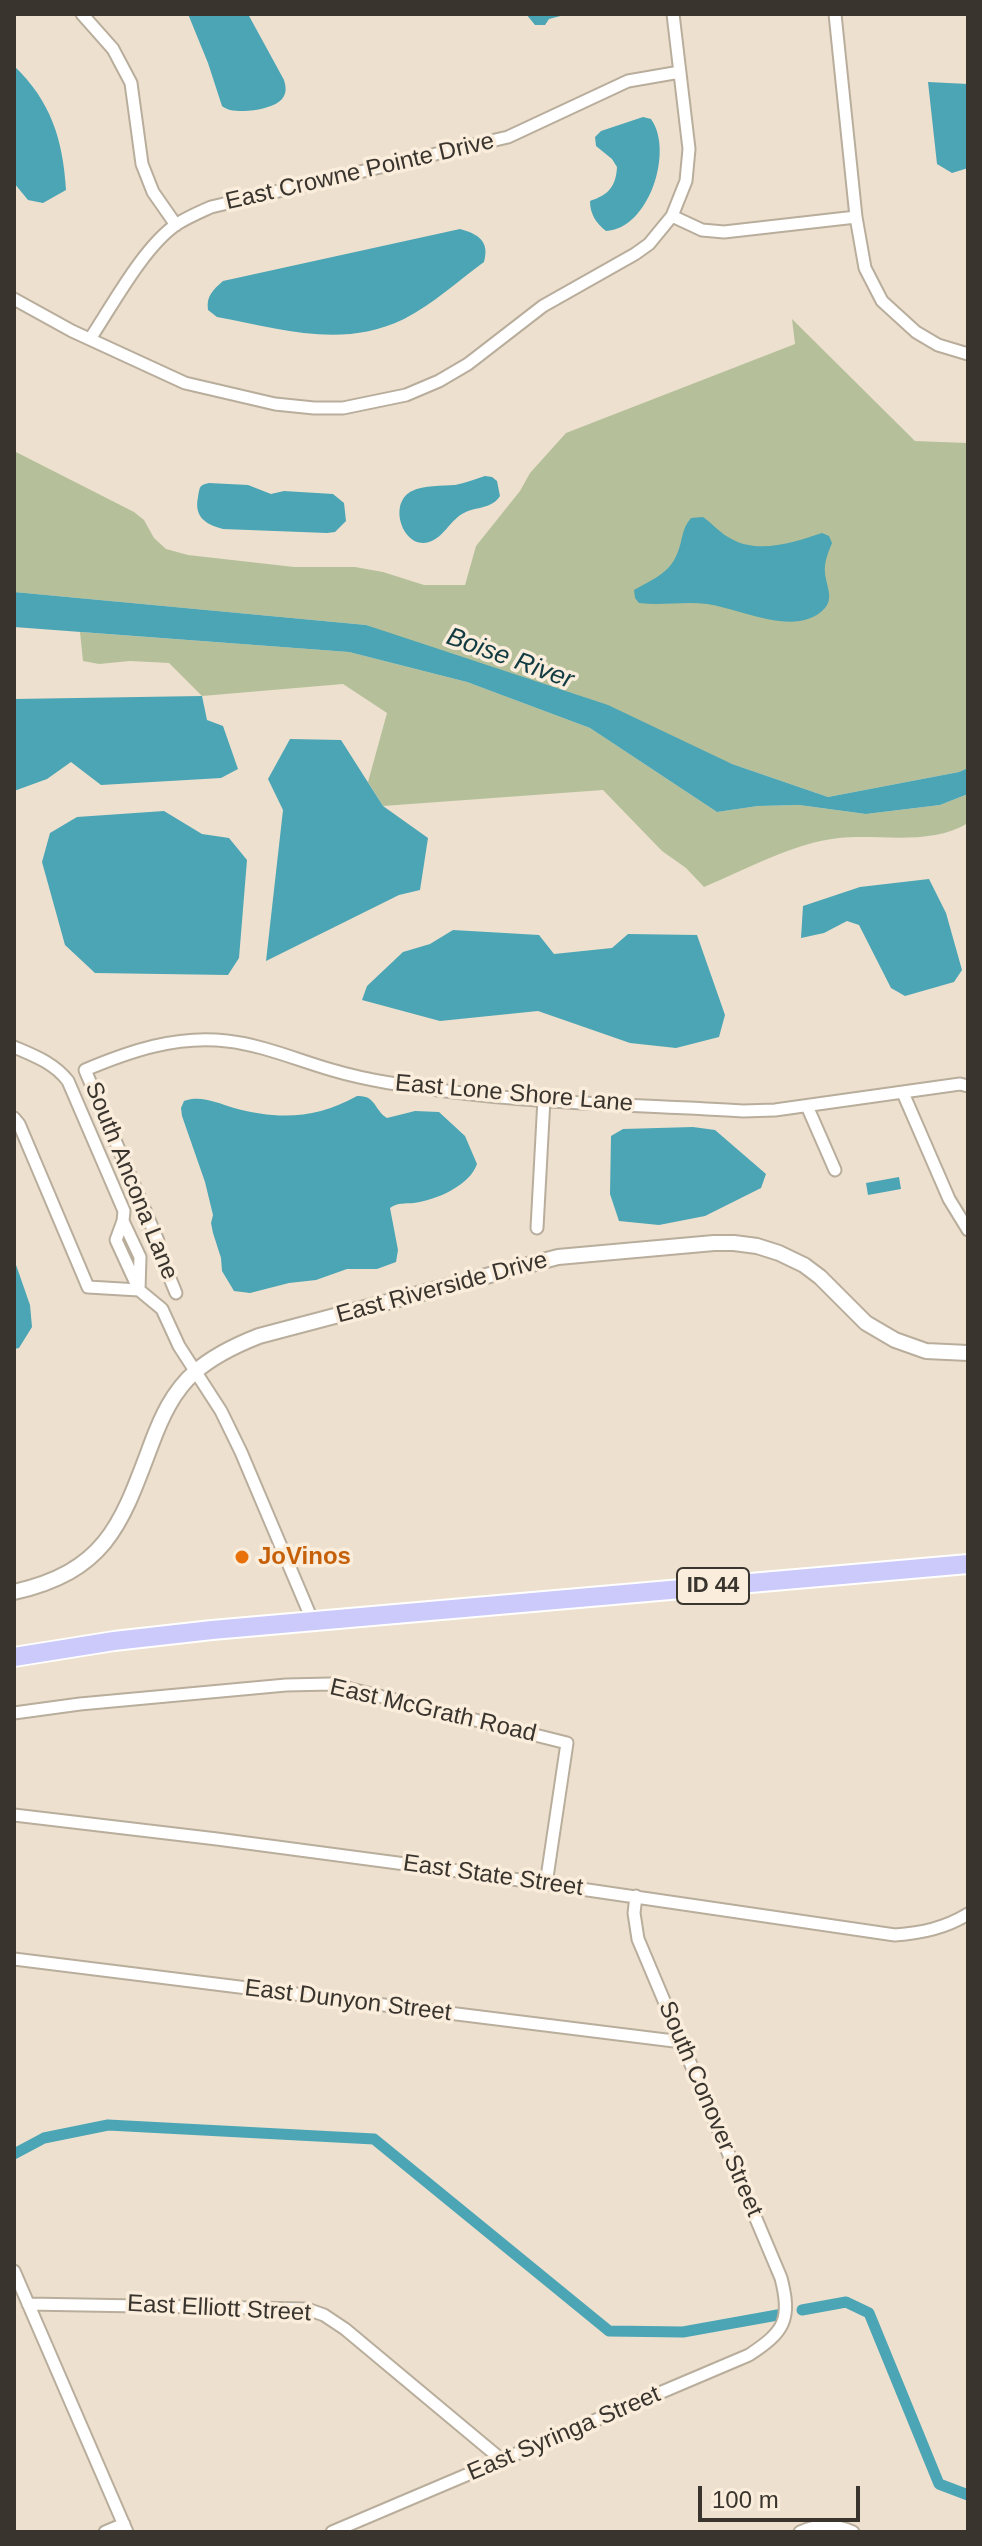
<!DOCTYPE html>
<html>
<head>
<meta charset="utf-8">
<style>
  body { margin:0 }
  #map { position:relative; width:982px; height:2546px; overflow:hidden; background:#ede0cf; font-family:Arial,sans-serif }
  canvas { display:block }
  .frame { position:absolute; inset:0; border:16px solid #39342d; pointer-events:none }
  .scale { position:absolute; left:698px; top:2486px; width:162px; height:36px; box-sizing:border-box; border:4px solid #39342d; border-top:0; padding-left:10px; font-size:24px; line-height:28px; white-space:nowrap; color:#39342d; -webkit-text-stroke:6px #faeddc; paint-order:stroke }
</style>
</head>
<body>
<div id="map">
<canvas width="982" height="2546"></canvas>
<div class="frame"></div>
<div class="scale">100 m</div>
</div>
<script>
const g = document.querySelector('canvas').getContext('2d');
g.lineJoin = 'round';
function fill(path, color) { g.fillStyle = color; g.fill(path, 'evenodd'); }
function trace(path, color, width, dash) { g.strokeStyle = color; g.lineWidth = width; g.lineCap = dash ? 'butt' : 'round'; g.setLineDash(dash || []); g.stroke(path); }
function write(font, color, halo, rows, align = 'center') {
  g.font = font + ' Arial,sans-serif'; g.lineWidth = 7; g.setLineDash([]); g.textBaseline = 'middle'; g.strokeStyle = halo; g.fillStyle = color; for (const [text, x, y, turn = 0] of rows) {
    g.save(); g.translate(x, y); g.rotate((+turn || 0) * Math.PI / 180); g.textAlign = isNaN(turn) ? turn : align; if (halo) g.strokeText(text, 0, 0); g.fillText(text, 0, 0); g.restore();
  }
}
fill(new Path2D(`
  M792,319l123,122 53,2v325l-9,4 -131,25 -96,-33 -366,-139 -352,-33v-141l120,61 10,8 10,18 12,11 22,6 106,12h61l28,5 41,13h41l11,-39 44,-55 10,-18 36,-40 229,-89z
  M80,632l269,20 118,30 123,46 127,84 41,-6 41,-1 67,9 74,-9 28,-11v29c-37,23 -88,11 -129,15 -46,5 -92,31 -135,49l-18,-19 -24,-17 -59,-61 -220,16 -15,-24 19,-69 -44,-29 -141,12 -33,-33 -39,-2 -31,3 -16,-3z`), '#b5c09a');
fill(new Path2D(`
  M188,14h60l36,66c2,7 3,13 -2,19 -9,11 -49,17 -60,7l-14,-43z
  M526,14h42l-19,5 -4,6h-10z
  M14,66c37,35 49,74 52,124l-23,13 -15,-3 -14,-17z
  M928,82l40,2v84l-16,5 -15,-9z
  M643,117l8,2c23,32 -2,110 -45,112 -10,-8 -16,-17 -16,-30 18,-6 26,-14 27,-34l-5,-8 -16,-13 -1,-9 6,-6z
  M460,229c18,5 30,12 24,33 -26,19 -51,42 -80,57 -61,30 -124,10 -187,-2l-9,-7c-2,-14 5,-20 15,-29z
  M485,476l7,1 5,4 3,15c-9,14 -25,10 -38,18 -13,8 -18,23 -33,28 -26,8 -42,-39 -17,-51 12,-6 30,-5 43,-6 10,-2 20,-6 30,-9z
  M209,483l39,2 23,9 13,-3 49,3 11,9 2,18 -11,11 -8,1 -104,-4c-18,-5 -29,-12 -25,-32 2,-10 1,-12 11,-14z
  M703,517c9,6 16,15 25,20 28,18 64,6 94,-4l7,3 3,7c-4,10 -8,19 -7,30 1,12 9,25 0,35 -28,31 -86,0 -118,-4 -23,-3 -45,2 -68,-1l-4,-5 -1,-8c17,-10 35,-16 43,-36 6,-13 4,-25 14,-36z
  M14,592l352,33 242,80 124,59 96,33 131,-25 9,-4v26l-28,11 -74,9 -67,-9 -41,1 -41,6 -127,-84 -123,-46 -118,-30 -335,-25z
  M202,696l5,24 16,6 15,43 -17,9 -120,7 -30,-23 -24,17 -33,12v-92z
  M290,739l51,1 42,66 45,32 -8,52 -21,5 -133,66 17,-151 -15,-31z
  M164,811l38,23 27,4 18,22 -8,98 -11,17 -133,-2 -30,-28 -23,-83 8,-29 27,-16z
  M929,879l17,34 16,57 -8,12 -49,14 -14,-8 -32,-63 -12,-4 -23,12 -23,5 2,-32 57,-19z
  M453,930l86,5 15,19 58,-6 16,-14 69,1 28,80 -6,22 -43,11 -46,-5 -92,-32 -98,10 -78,-21 5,-14 36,-34 27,-8z
  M357,1096c19,-1 17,14 30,22l28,-7 24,1 26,24 12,28c-7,21 -40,36 -63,39 -10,1 -15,-1 -24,5l8,42 -2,12 -19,7h-30l-31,11 -27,3 -39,10 -16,-2 -12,-20 -1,-13 -8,-25 -2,-10 2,-8 -8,-33 -23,-66 -1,-8 3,-7c17,-6 33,2 50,7 44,12 82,11 123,-12z
  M693,1127l22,3 51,44 -5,14 -56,28 -46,9 -40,-4 -9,-27 1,-58 12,-7z
  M899,1177l2,12 -33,6 -2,-12z
  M14,1259l16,46 2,22 -13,21 -5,1z`), '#4ba5b4');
trace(new Path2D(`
  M14,2154l30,-16 64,-13 266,14 235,192 74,1 100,-18
  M802,2310l44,-8 23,11 70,171 29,11`), '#4ba5b4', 11);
const minor = new Path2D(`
  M82,14l31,35 18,34 11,81 11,28 23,33
  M835,14l21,203 9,51 17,33 34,31 22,13 30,9
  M672,216l30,14 22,2 132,-15
  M14,299l58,32 113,52 90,21 39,4h29l63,-13 33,-14 29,-17 75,-58 92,-52 14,-10 23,-28 14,-35 3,-32 -16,-135
  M90,339c22,-33 54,-93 87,-115 11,-7 23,-12 34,-17l297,-70 120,-56 52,-9
  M14,1047c21,9 40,16 54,34l56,130 -1,10 -7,19 23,50 1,-33 -17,-36
  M903,1093l46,106 19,31
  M807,1106l28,64
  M14,1118l5,6 69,163 51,3 23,19 17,37 42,65 20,41 72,170
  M537,1228l7,-129
  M176,1293l-19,-46 1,-6 -73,-171c45,-19 92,-35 142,-29 36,4 70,19 105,29 37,11 75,16 114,21 98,13 198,14 297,20l32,-1 185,-26 8,2
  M14,1713l66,-9 206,-19 45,-1 236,59 -21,141
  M14,1815l203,24 241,32 437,64c27,-2 50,-7 73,-21
  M14,1959l668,83
  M14,2271l113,261
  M28,2304l279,5 17,6 21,14 157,131
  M105,2532l19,-8
  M332,2532l417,-177c35,-23 43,-35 32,-77l-143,-339 -4,-26 2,-17
  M800,2532c18,-8 35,-8 53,0`);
const tertiary = new Path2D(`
  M14,1592c92,-21 107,-67 137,-147 10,-27 22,-54 44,-73 18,-16 41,-27 64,-36l299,-79 156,-14h20l23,3 22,7 25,12 16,12 46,46 29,17 31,11 42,2`);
const trunk = new Path2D(`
  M14,1657l100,-16 98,-11 756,-66`);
trace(minor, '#b9ad9c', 15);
trace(tertiary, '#b9ad9c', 18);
trace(trunk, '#fff', 22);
trace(minor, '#fff', 11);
trace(tertiary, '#fff', 14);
trace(trunk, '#cbcafa', 18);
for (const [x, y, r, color] of [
  [242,1557,8,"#e8710a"]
]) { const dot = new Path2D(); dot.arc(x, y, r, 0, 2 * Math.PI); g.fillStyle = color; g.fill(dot); trace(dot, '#faeddc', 3); }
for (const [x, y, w] of [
  [713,1586,72]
]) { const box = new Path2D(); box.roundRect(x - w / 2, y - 18, w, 36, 6); g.fillStyle = '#faeddc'; g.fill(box); trace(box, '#39342d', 2); }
write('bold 22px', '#39342d', null, [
  ["ID 44",713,1586]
]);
write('24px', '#39342d', '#faeddc', [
  ["East Crowne Pointe Drive",360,172,-13],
  ["East Lone Shore Lane",514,1094,5],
  ["South Ancona Lane",131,1181,68],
  ["East Riverside Drive",442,1288,-15],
  ["East McGrath Road",433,1711,13],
  ["East State Street",493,1876,8],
  ["East Dunyon Street",348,2001,7],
  ["South Conover Street",710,2109,67],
  ["East Elliott Street",219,2309,3],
  ["East Syringa Street",564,2434,-23]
]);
write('bold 24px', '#c56008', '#faeddc', [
  ["JoVinos",258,1557]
], 'left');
write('italic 26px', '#113b42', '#faeddc', [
  ["Boise River",510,659,20]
]);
</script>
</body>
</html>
